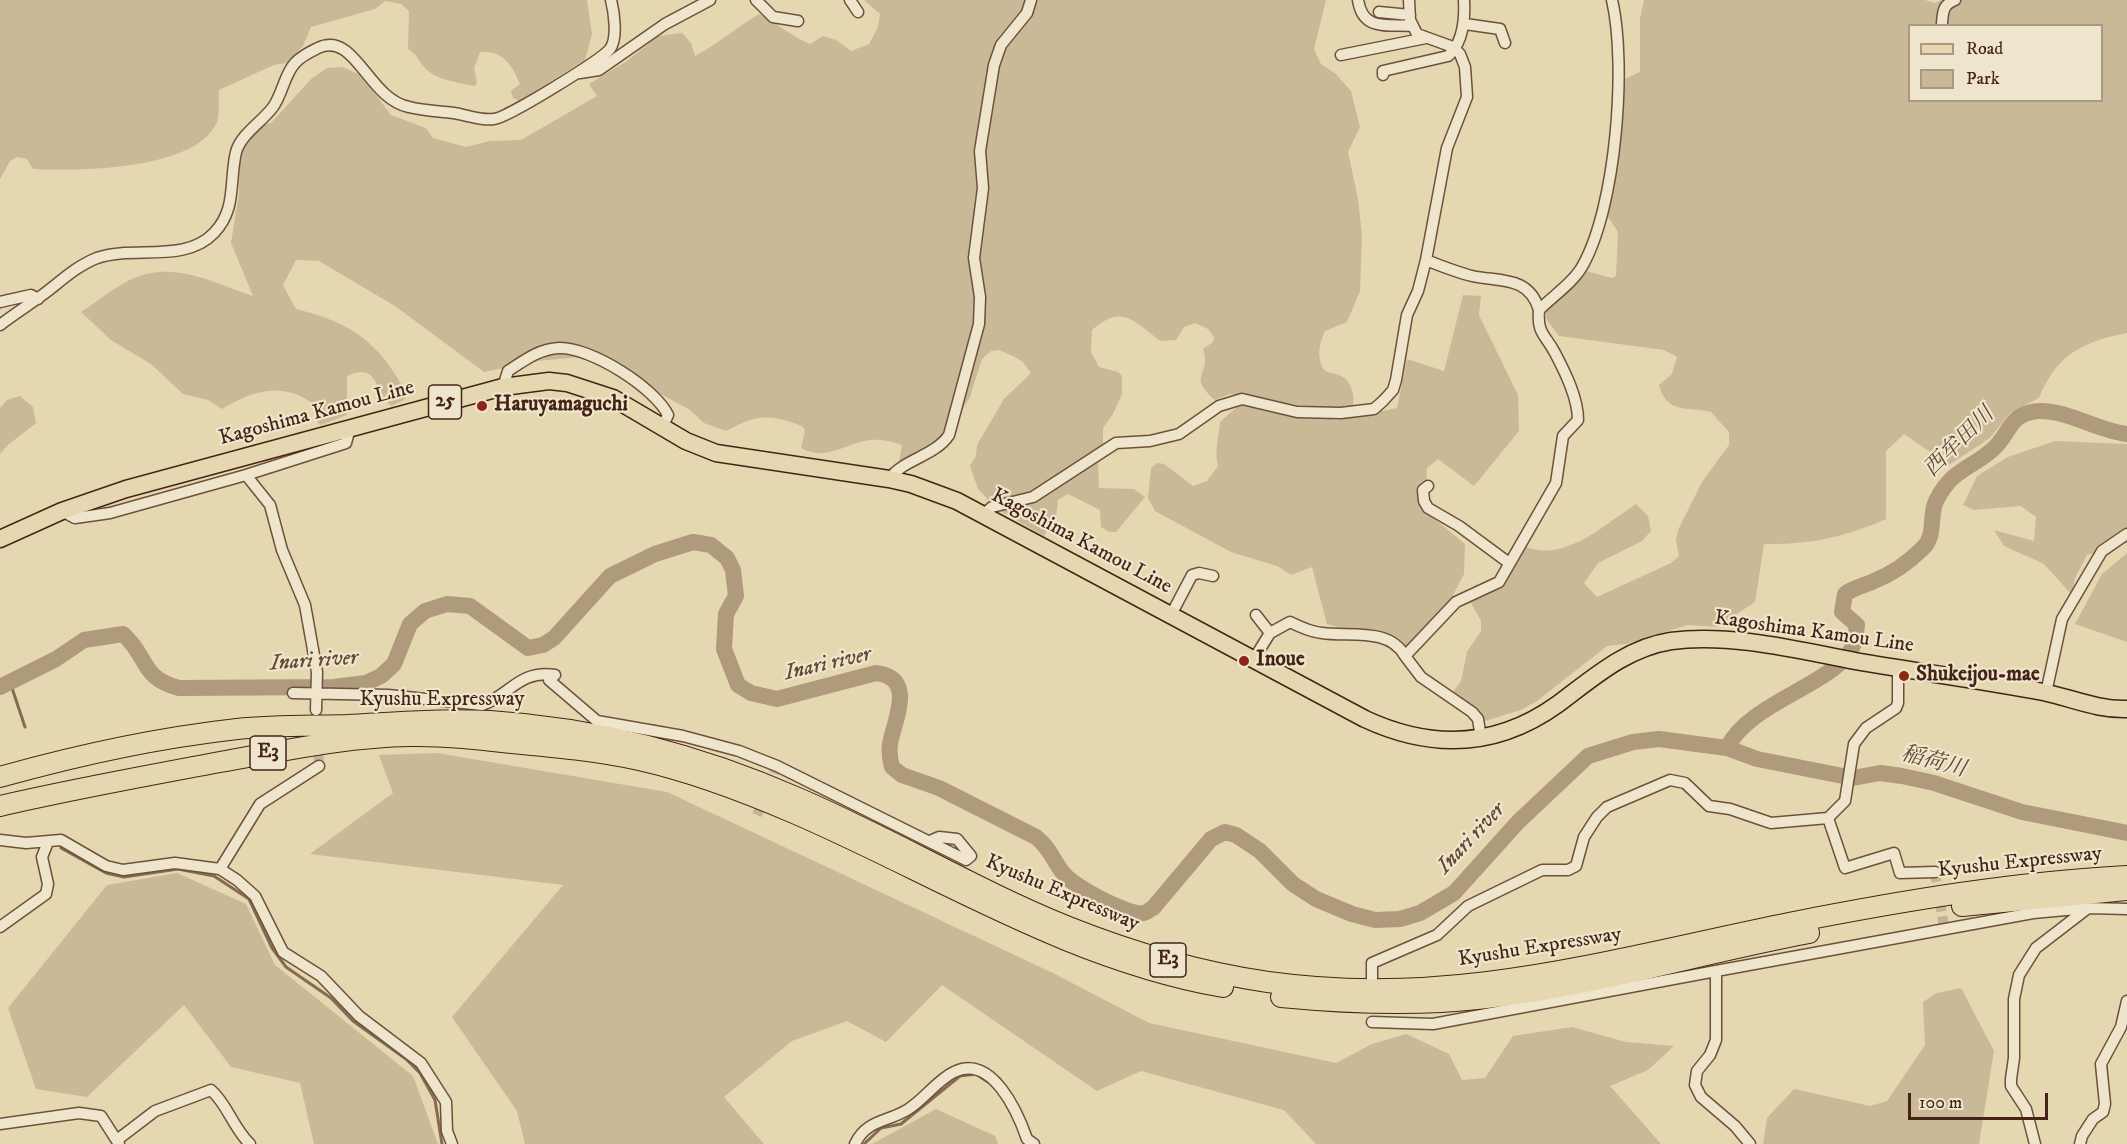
<!DOCTYPE html>
<html>
<head>
<meta charset="utf-8">
<style>
  body { margin:0 }
  #map { position:relative; width:2127px; height:1144px; overflow:hidden; background:#e5d7b0; font-family:"IM FELL DW Pica",serif }
  canvas { display:block }
  .legend { position:absolute; left:1908px; top:24px; width:195px; height:78px; box-sizing:border-box; background:#eee5cc; border:2px solid #aa9884; margin:0; padding:8px 10px; list-style:none; font-size:18px; color:#452417 }
  .legend li { display:flex; align-items:center; gap:12px; height:30px }
  .legend b { width:30px; border:2px solid #aa9884 }
  .scale { position:absolute; left:1908px; top:1093px; width:140px; height:27px; box-sizing:border-box; border:3px solid #452417; border-top:0; padding-left:8px; font-size:18px; line-height:21px; white-space:nowrap; color:#452417; -webkit-text-stroke:4px #eee5cc; paint-order:stroke }
</style>
</head>
<body>
<div id="map">
<canvas width="2127" height="1144"></canvas>
<ul class="legend">
<li><b style="height:8px;background:#e5d7b0"></b>Road</li>
<li><b style="height:16px;background:#cab996"></b>Park</li>
</ul>
<div class="scale">100 m</div>
</div>
<script>
const g = document.querySelector('canvas').getContext('2d');
g.lineJoin = 'round';
function fill(path, color) { g.fillStyle = color; g.fill(path, 'evenodd'); }
function trace(path, color, width, dash) { g.strokeStyle = color; g.lineWidth = width; g.lineCap = dash ? 'butt' : 'round'; g.setLineDash(dash || []); g.stroke(path); }
function write(font, color, halo, rows, align = 'center') {
  g.font = font + ' "IM FELL DW Pica","Noto Serif JP",serif'; g.lineWidth = 4.5; g.setLineDash([]); g.textBaseline = 'middle'; g.strokeStyle = halo; g.fillStyle = color; for (const [text, x, y, turn = 0] of rows) {
    g.save(); g.translate(x, y); g.rotate((+turn || 0) * Math.PI / 180); g.textAlign = isNaN(turn) ? turn : align; if (halo) g.strokeText(text, 0, 0); g.fillText(text, 0, 0); g.restore();
  }
}
fill(new Path2D(`
  M0,0h587l5,34 -7,26 -66,41 -6,-3 -2,-7 9,-7c-8,-19 -17,-34 -40,-32l-6,16 3,15 -2,3c-16,-3 -40,-6 -51,-19 -6,-7 -7,-13 -16,-18l1,-38 -8,-7 -16,-3 -10,8 -64,18 -8,19 -17,17 -12,2 -55,25c-1,10 1,24 -2,32 -21,49 -140,49 -184,47l-6,-10 -10,-2 -7,4 -10,18z
  M864,0h462l-12,49 7,15 15,10 15,17 9,36 -12,25 10,47 4,36 -2,56 -13,31 -22,9c-6,13 -9,26 -1,39 6,4 13,3 19,7 9,6 13,22 9,31l-46,2 -76,-16 -15,6c-29,-26 -3,-23 -12,-51l10,-7 1,-5 -6,-8 -13,-6 -11,4 -8,13 -15,1c-26,-18 -38,-39 -69,-11l-1,22 8,15 19,5 4,4v18l-9,20 -10,14v16l-5,22 1,22 35,1 11,8 -29,35h-7l-8,-5 -1,-17 -32,-16 -10,6 -2,16 -12,20 -47,-27 -19,-20 -8,-23 6,-10 1,-11 27,-46 27,-26 -8,-11 -10,-6 -14,-6 -8,1 -9,8 -12,38 -27,44 -37,20 -7,1 3,-17c-11,-4 -25,-7 -38,-4 -23,5 -39,20 -63,7l4,-18 -3,-4c-33,-12 -45,-12 -76,5l-22,-8 -14,-13 -53,-29 -57,-24 -42,4 -54,11 -89,-66 -76,-45 -23,-1 -13,25 13,24c57,14 84,34 111,86l-3,5 -13,6c-17,-13 -12,-45 -44,-30v39l-27,10 -4,-5 1,-13c-31,-26 -62,-18 -95,2l-14,-9 -25,-6 -32,-30 -40,-24 -30,-28c16,-10 33,-25 51,-33 41,-19 82,4 121,17l-22,-53 8,-50 1,-62 31,-8 40,-44 16,-11 15,-1 19,8 30,40 35,13 7,10 33,9 24,-6 31,-1 76,-44 -8,-12 38,-23 31,-25 24,-3 9,10 4,13c23,-12 42,-29 64,-42 18,9 32,22 51,30l13,-8 13,4 15,11 18,-7 9,-17 2,-13z
  M1644,0h281l10,3 6,-3h186v333c-45,9 -70,21 -88,65l-29,15 -20,25 -41,27 -45,-31 -18,17v68c-40,18 -79,26 -122,25l-9,58 -38,25 -29,-2 -62,19 -19,2 -70,55 -16,9 -36,11 -8,-11 -24,-18 8,-11 6,-29 14,-21v-10l-11,-20 28,-14 26,-41c40,18 81,-22 112,-42l12,12 3,15 -9,10 -44,22 -14,20 13,14 74,-34 8,-7 -3,-16 2,-10 24,-48 27,-37v-13l-18,-20c-24,-6 -44,3 -52,-27l13,-11 5,-17 -13,-7 -105,-14 -12,-16 -2,-11 37,-37 4,-1 26,7 4,-2 2,-44 -12,-18 14,-133 20,-9v-53zM1910,26h192v74h-192z
  M1463,295l18,1 -2,19 39,80 1,36 -45,55 -36,-27 -11,9 -2,43 40,33 -1,30 -13,25 -46,48 -78,-23 -15,-57 -21,8 -14,-9 -46,-14 -76,-41 -7,-13 3,-30 6,-5 7,1 29,22 14,-5 11,-15c-4,-14 1,-29 2,-44l17,-15 13,-3 19,8 69,8 59,-12 10,-49 37,12z
  M20,396l13,11 3,16 -28,22 -8,9v-46l7,-8z
  M2055,441l72,3v99l-40,12 -12,23 -3,17 -28,-31 -40,-18 -10,-16 40,11 2,-24 -15,-11 -47,4 -11,-5 14,-29 31,-19z
  M2127,553v89l-52,-18 27,-50z
  M437,753l230,39 386,181 96,50 187,40 36,-19 34,-10 43,20 13,26 23,-2 28,-42 59,-9 54,15 48,4 -26,24 -38,16 51,58h-345l-32,-34 -143,-39 -44,20 -155,-106 -56,57 -39,-21 -55,20 -68,56 40,47h-239l-8,-33 -65,-94 111,-132 -253,-31 83,-61 -14,-38z
  M177,873l69,31 29,61 138,111 25,68h-124l-14,-61 -69,-16 -47,-62 -97,92 -51,-8 -28,-81 99,-123z
  M1961,988l33,63 -15,93h-216l4,-26 27,-29 76,17 17,-5 38,-56 -2,-43 14,-9z
  M936,1109l59,27 3,8h-126z`), '#cab996');
trace(new Path2D(`
  M10,682l15,45
  M61,848l45,25 18,4 54,-8 36,7 35,23 23,49 14,19 45,31 22,23 53,38 14,14 15,27 7,44
  M864,1144l17,-16 20,-4 59,-48 16,-2 12,8`), '#856b54', 3);
trace(new Path2D(`
  M0,687l56,-28 28,-19 39,-6c26,23 17,44 56,54l155,-1 32,-4 15,-7 13,-12 16,-40 15,-13 22,-7 23,2 58,42 15,-3 11,-7 56,-62 45,-22 38,-12 18,3 16,13 6,12 3,26 -10,18 -2,35 14,36 13,8 26,6 99,-26c41,5 18,47 14,71 -1,7 0,16 2,23l10,8 37,13 97,49c16,13 16,23 28,37 10,13 65,42 80,39 4,-1 6,-4 9,-5l58,-69 14,-7 11,3 24,16 33,33 23,15 36,15 23,6 25,-1 20,-6 34,-20 64,-71 70,-66 45,-14 26,-3 68,9 30,11 96,19 27,-5 22,3 32,7 88,29 105,21
  M1727,748c23,-48 115,-65 127,-105 2,-5 2,-12 3,-18l-15,-13 3,-18c9,-7 19,-8 29,-13 18,-7 36,-20 49,-33 13,-12 6,-32 13,-47 16,-32 33,-31 56,-51 19,-16 16,-37 47,-39 28,-1 59,20 88,23`), '#af9a7c', 16);
trace(new Path2D(`
  M316,710l3,56
  M757,815l20,-49
  M1935,872l9,55`), '#c5b391', 10, [10, 5]);
const street = new Path2D(`
  M756,0l17,17 25,4
  M850,0l8,12
  M1358,0c5,32 29,24 55,26
  M1379,12l31,3
  M1942,23c1,-12 1,-18 13,-23
  M1465,24l35,5 5,14
  M1341,55l85,-17
  M580,73l19,-3 66,-46 45,-24
  M1383,75v-4l65,-15c15,-13 17,-37 16,-56
  M1426,260c15,6 30,12 46,16 26,6 57,-1 67,34
  M0,302l31,-7 7,4
  M0,325c13,-10 27,-19 41,-29 18,-13 35,-30 56,-38 37,-13 87,6 117,-25 23,-24 15,-51 22,-81 5,-18 26,-30 37,-45 10,-14 11,-32 22,-44 6,-7 15,-11 23,-15 37,-18 50,51 91,59 15,4 30,4 45,6 13,2 27,8 40,6 13,-1 107,-59 116,-70 8,-11 4,-37 1,-49
  M503,387l5,-16c17,-11 31,-22 51,-23 32,-1 96,40 109,67l-6,13
  M889,479c16,-21 45,-22 60,-44l30,-111 1,-27 -6,-39 9,-70 -3,-37 14,-86 7,-20 26,-32 4,-13
  M1428,486l-5,4 1,11 4,7 31,18 50,37
  M62,511l13,7 35,-5 136,-38
  M984,514l8,-7 41,-10 83,-54 34,-2 29,-7 40,-28 23,-7 55,13 44,1 33,-4 9,-8 10,-11 3,-10 11,-65 11,-24 8,-31 21,-112 20,-51 -2,-30 -5,-13 -7,-7 -36,-13 -7,-14 -1,-20
  M1171,615l21,-40 7,-2 14,3
  M1256,615l14,18
  M1254,659l16,-26 20,-11c10,5 21,10 32,11 27,4 67,-6 83,23
  M293,693l95,2 94,10c29,-10 36,-35 73,-30l-6,5 48,41 86,15 56,15 38,15 189,94 5,-4 -14,-17 -18,-2 -9,4
  M2046,693l16,-74 40,-68 25,-17
  M316,710l1,-38 -12,-67 -23,-55 -12,-45 -24,-30 100,-32 4,-15
  M1481,738l-3,-19 -6,-7 -51,-35 -16,-21 51,-54 43,-20 57,-99 7,-47 15,-16c0,-22 -13,-48 -23,-67 -10,-19 -18,-19 -16,-43 14,-14 35,-28 44,-45 33,-59 44,-200 29,-265
  M1828,818l17,50 49,-15 6,20 35,-1
  M0,840l26,3 35,-3 45,26 17,4 52,-7 45,6 17,11 18,16 28,56 38,24 38,40 62,47 25,39 1,29 5,13
  M220,869l40,-65 59,-38
  M0,927l46,-33 2,-10 -6,-27 6,-15
  M1372,981v-18l65,-28 31,-29 74,-36h26l8,-4 8,-29 13,-20 10,-10 63,-27 15,3 24,23 21,3 41,14 57,-5 17,-17 9,-57 12,-16 30,-20 2,-5v-36
  M1372,1022l61,2 283,-53
  M0,1124l79,-11 22,3 18,28
  M117,1140l38,-29 56,-21c17,15 22,38 39,54
  M855,1144c11,-24 32,-22 52,-34 17,-10 30,-30 47,-38 38,-19 64,41 73,67l7,5
  M1750,1144l-15,-18 -34,-29 -6,-12 2,-14 13,-16 6,-15v-69l317,-58 55,-5 39,1
  M2035,1144l-9,-35 -15,-23v-7l3,-21v-59l5,-24 17,-27 52,-40
  M2080,1144l2,-8 11,-17 10,-7 2,-8 -4,-40 20,-37 6,-26`);
const primary = new Path2D(`
  M0,539l62,-28 64,-22 377,-102 46,-6 18,2 46,15 73,43 30,12 173,26 22,5 46,17 408,218c67,31 132,29 193,-15 35,-26 68,-56 113,-63 58,-8 127,9 184,20 63,11 126,19 188,31 29,6 54,18 84,17`);
const highway = new Path2D(`
  M0,777c78,-22 157,-39 237,-48 37,-4 74,-3 110,-4 48,-3 96,-6 143,-4 107,7 210,34 308,77 91,39 177,91 268,128 65,26 133,46 202,56 184,26 343,-23 521,-59 112,-22 224,-41 338,-47
  M0,806c73,-17 146,-30 220,-44 63,-11 126,-25 190,-26 34,-1 69,3 102,7 43,4 86,8 127,17 54,12 106,32 157,54 141,61 273,146 427,173
  M1962,906l165,-16
  M1281,997c53,5 106,8 160,5 124,-7 246,-46 368,-69`);
trace(street, '#6d513d', 13);
trace(primary, '#452417', 19);
trace(highway, '#452417', 22);
trace(street, '#eee5cc', 10);
trace(primary, '#e5d7b0', 16);
trace(highway, '#e5d7b0', 20);
for (const [x, y, r, color] of [
  [482,406,6,"#8f2418"],
  [1244,661,6,"#8f2418"],
  [1904,676,6,"#8f2418"]
]) { const dot = new Path2D(); dot.arc(x, y, r, 0, 2 * Math.PI); g.fillStyle = color; g.fill(dot); trace(dot, '#eee5cc', 2); }
for (const [x, y, w] of [
  [445,402,33],
  [268,753,36],
  [1168,960,36]
]) { const box = new Path2D(); box.roundRect(x - w / 2, y - 17, w, 34, 4.5); g.fillStyle = '#eee5cc'; g.fill(box); trace(box, '#452417', 1.5); }
write('bold 20px', '#452417', null, [
  ["25",445,402],
  ["E3",268,753],
  ["E3",1168,960]
]);
write('bold 21px', '#452417', '#eee5cc', [
  ["Haruyamaguchi",494,406],
  ["Inoue",1256,661],
  ["Shukeijou-mae",1916,676]
], 'left');
write('21px', '#452417', '#eee5cc', [
  ["Kagoshima Kamou Line",317,414,-15],
  ["Kagoshima Kamou Line",1081,542,28],
  ["Kagoshima Kamou Line",1814,633,8],
  ["Kyushu Expressway",442,701],
  ["Kyushu Expressway",2020,863,-6],
  ["Kyushu Expressway",1062,894,23],
  ["Kyushu Expressway",1540,948,-9]
]);
write('italic 22px', '#654735', '#eee5cc', [
  ["西牟田川",1960,443,-45],
  ["Inari river",314,662,-4],
  ["Inari river",828,665,-13],
  ["稲荷川",1933,763,15],
  ["Inari river",1472,839,-47]
]);
</script>
</body>
</html>
